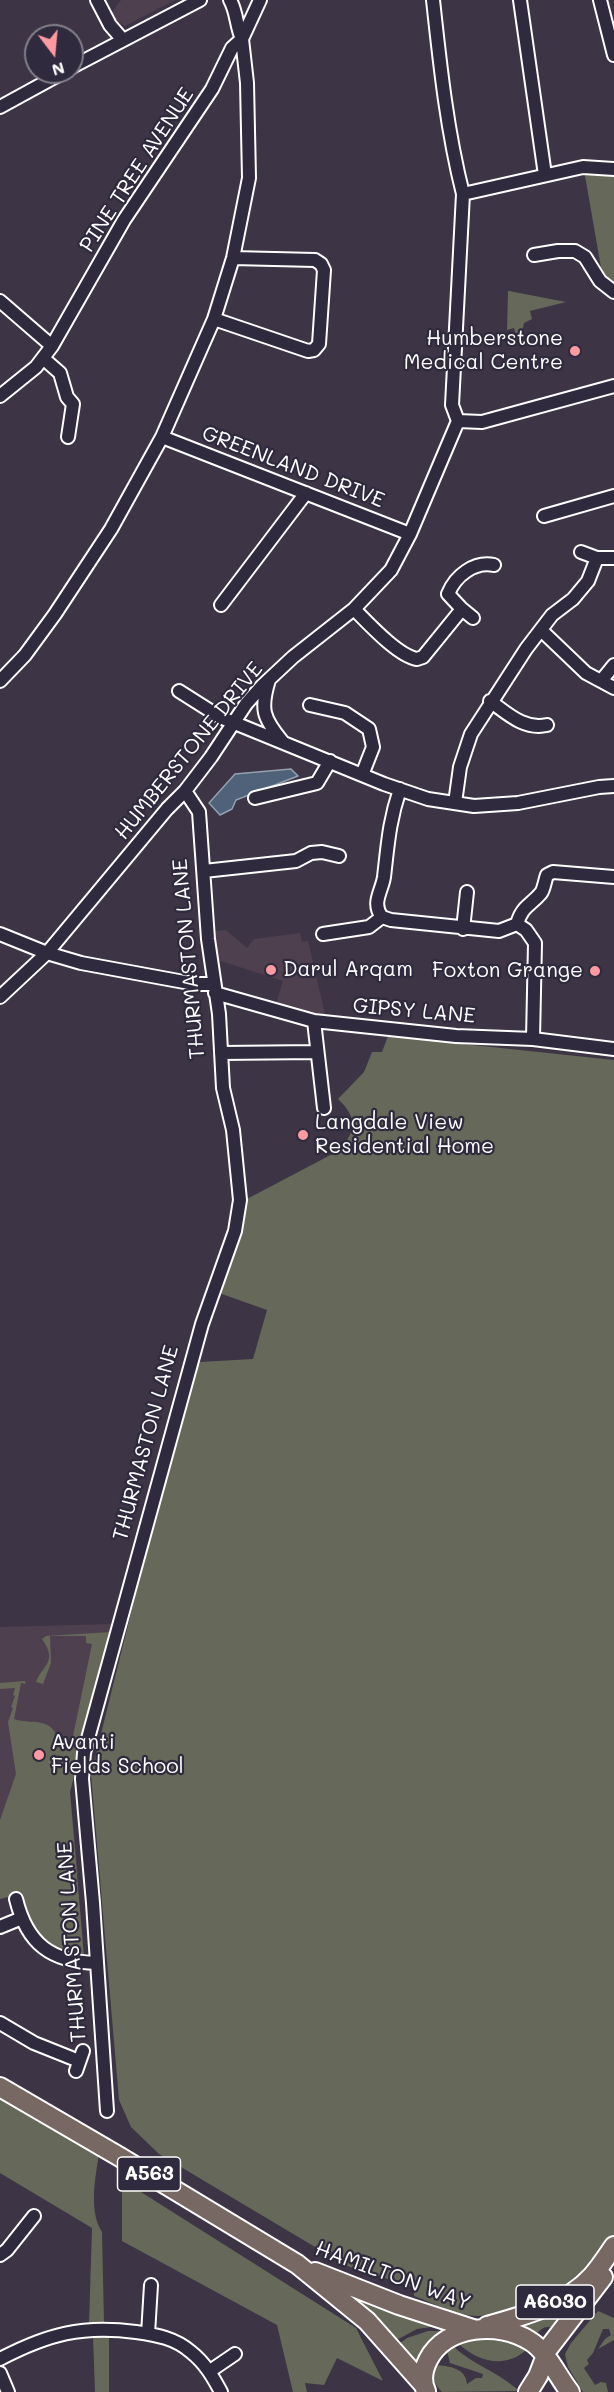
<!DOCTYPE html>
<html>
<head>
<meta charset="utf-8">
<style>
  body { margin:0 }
  #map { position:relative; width:614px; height:2392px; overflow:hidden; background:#3d3445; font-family:Mali,sans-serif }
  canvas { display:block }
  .north { position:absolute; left:24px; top:24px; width:60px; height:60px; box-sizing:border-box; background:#2f2a3d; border:2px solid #827f8b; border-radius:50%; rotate:164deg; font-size:16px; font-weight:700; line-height:24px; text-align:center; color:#fff }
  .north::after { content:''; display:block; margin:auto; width:21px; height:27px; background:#ff9aa2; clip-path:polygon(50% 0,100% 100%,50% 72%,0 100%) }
</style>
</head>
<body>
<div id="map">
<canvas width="614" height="2392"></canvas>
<div class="north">N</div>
</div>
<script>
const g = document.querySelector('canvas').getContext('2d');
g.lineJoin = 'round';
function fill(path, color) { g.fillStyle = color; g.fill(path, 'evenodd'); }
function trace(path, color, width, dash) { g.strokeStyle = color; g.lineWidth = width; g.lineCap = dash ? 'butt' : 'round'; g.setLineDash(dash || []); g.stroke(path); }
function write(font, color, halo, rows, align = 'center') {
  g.font = font + ' Mali,sans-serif'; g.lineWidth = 4.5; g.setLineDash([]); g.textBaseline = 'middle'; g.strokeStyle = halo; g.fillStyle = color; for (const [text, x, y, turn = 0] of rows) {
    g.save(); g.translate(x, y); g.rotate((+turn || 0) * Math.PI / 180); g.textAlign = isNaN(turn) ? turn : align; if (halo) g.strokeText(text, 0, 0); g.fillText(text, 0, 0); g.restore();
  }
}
fill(new Path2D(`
  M121,0h54l-50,26 -16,-10z
  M226,930l21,18 7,-9 46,-6 2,9 6,-1 18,77 -51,-11 8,-26 -65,-21 -3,-29z
  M112,1624l-42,168 8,82 -54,32 -3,-12 -21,5v-272z`), '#4e404f');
fill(new Path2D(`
  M584,170l30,2v117l-11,-10z
  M508,291h1l57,11 -36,9 2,8 -8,4 -5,22 -5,-17 -7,2z
  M388,1036l226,24v1176c-33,45 -80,80 -138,80 -21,-1 -43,-13 -62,-20v-7l2,-1 -69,-22 -188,-112 -28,-27 -12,-27 -28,-326 76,-306 32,-106 54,-3 14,-49 -48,-17 26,-93 95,-50c16,-20 18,-32 -2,-51l26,-27 8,-20h10z
  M111,1632l-41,160 14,164c-39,-3 -53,-26 -63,-62l-21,5v-79l16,-46 -8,-52 5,-14 -2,-1 4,-11 -2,-1 2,-7 -15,1v-6l25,-2 1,3 -5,-1 -7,36c18,6 35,-3 44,19l14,3 20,-97 -6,-1v-7h-36l1,27 -8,21 -7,-2c5,-16 23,-19 6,-43l4,-3z
  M0,2087l100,59c-3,26 -13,62 2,86l2,91h-15l3,-95 -92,-55z
  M122,2180l234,148 27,53 -46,-23 -13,27 -19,-2 2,9h-14l-16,-67 -155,-84z
  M580,2295l-25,34c-10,-6 -15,1 -21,8l-22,-9z
  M357,2299l26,11 56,16 -22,3 -24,13 -38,-41z
  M598,2311l16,7v22l-16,9 7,-10 6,-4 -2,-6h-6l-10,24 -6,7 2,4 -5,4 11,17 6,-3 5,1 2,9h-25l-15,-25 -3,-13 6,-11z
  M428,2331h13l2,4 -25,34 -22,-23 11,-8z
  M109,2336v56h-14l-2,-55z
  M481,2337l35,8 9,6c-21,18 -48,10 -66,-7z
  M454,2347c19,18 45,25 65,44l-77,1c-8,-8 -12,-16 -6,-27 13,1 30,3 31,19l9,-6h6l1,-4 -33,-11 -3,-12z`), '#666859');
const water = new Path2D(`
  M291,769l7,7 -62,24 -4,9 -12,6 -11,-12 26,-29z`);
fill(water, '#4f627a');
trace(water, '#95a1af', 1.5);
const minor = new Path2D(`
  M97,0l13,25 13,15
  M230,0c7,12 6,26 12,39
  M520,0l25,175
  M600,0l14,55
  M72,67l128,-67
  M0,107l64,-35
  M463,194l120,-27 31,2
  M534,255l24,-4h17l10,6 15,24 14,11
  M0,301l52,45
  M214,319l94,32 6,-1 5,-6 5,-74 -3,-6 -6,-4 -82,-2
  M44,359l16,14 7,24 6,7 -5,33
  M0,396l36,-29 16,-21 72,-126 88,-131 20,-41 10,-9
  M458,421l24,1 132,-36
  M162,437l248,97
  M544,516l70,-20
  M581,552l16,6h17
  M221,605l85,-112
  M354,609c14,14 44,47 63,50l6,-2 39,-48 -14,-15c7,-18 26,-33 46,-29
  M462,609l11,9
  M541,630l45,43 28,15
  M269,680c-9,29 -6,38 13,61
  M0,681l25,-26 30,-41 56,-85 51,-92 52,-118 19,-61 16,-80 -2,-95 -5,-44 18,-39
  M601,681l13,-16
  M179,691l41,26 164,67 44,15 46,7 44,-3 81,-16 15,-1
  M490,701c18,13 34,29 57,24
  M310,705l35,8 24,16 4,18 -11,28
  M255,798l62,-15 13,-22
  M455,803l5,-36 11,-33 55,-85 26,-34 21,-16 15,-18 9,-23
  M204,871l92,-10 15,-8 11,-1 17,4
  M382,917l9,3 108,11 18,-7 9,6 9,13 -2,96
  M517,924c5,-18 13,-18 24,-31 3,-4 4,-13 6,-18l6,-3 61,5
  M463,929l4,-37
  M0,934l47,19 34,10 114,21h18
  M323,934l46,-7 13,-10c-11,-14 0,-26 2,-40 4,-34 5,-55 16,-88
  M215,993l99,28 142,15 77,3 81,10
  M0,997l47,-44 120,-144 18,-18 26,-34 35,-53 16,-18 31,-29 61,-48 37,-39 19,-36 48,-113 -6,-16 11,-211c-16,-63 -23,-129 -30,-194
  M314,1021l10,87
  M221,1053l95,-1
  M16,1899c11,45 35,63 81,64
  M0,1927l22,-9
  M0,2023l34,20 45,18
  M76,2071l7,-20
  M107,2111l-14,-208 -11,-124 2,-26 118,-429 33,-93 5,-31 -7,-70 -10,-42 -4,-74 -11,-75 -9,-127 -14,-21
  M0,2255l7,-5 27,-34
  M148,2334l3,-49
  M0,2359c48,-25 82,-34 136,-27 21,3 39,6 55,20 14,11 22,25 30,40
  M210,2371l25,-17
  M0,2373l8,19`);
const highway = new Path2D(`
  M0,2087l120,70 177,107 70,57 55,62
  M315,2272l84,33 74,24
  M487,2326c35,-10 79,-21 105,-50 8,-9 15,-20 22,-30
  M544,2354l59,-77
  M426,2391c-5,-10 -3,-21 2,-31 18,-35 71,-39 102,-19 16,9 28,36 40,51
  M528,2392l10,-16 7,-18`);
trace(minor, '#fff', 16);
trace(highway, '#fff', 22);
trace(minor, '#2f2a3d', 12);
trace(highway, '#776864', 18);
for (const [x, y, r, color] of [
  [575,351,6,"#ff9aa2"],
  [271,970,6,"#ff9aa2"],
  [595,971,6,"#ff9aa2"],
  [303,1135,6,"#ff9aa2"],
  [39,1755,6,"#ff9aa2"]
]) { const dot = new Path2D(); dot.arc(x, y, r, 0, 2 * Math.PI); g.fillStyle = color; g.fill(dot); trace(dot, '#2f2a3d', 2); }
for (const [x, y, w] of [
  [149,2174,63],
  [555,2302,78]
]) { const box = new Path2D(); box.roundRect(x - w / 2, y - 17, w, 34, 4.5); g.fillStyle = '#2f2a3d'; g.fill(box); trace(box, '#fff', 1.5); }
write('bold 20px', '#fff', null, [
  ["A563",149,2174],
  ["A6030",555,2302]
]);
write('21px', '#fff', '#2f2a3d', [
  ["PINE TREE AVENUE",137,170,-57],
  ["GREENLAND DRIVE",293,467,21],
  ["HUMBERSTONE DRIVE",189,751,-51],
  ["THURMASTON LANE",189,959,-95],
  ["GIPSY LANE",414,1011,5],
  ["THURMASTON LANE",146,1443,-75],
  ["THURMASTON LANE",72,1942,-94],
  ["HAMILTON WAY",393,2276,20]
]);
write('21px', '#fff', '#2f2a3d', [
  ["Humberstone",563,339,"right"],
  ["Medical Centre",563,363,"right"],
  ["Darul Arqam",283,970],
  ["Foxton Grange",583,971,"right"],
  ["Langdale View",315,1123],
  ["Residential Home",315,1147],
  ["Avanti",51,1743],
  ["Fields School",51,1767]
], 'left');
</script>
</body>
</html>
